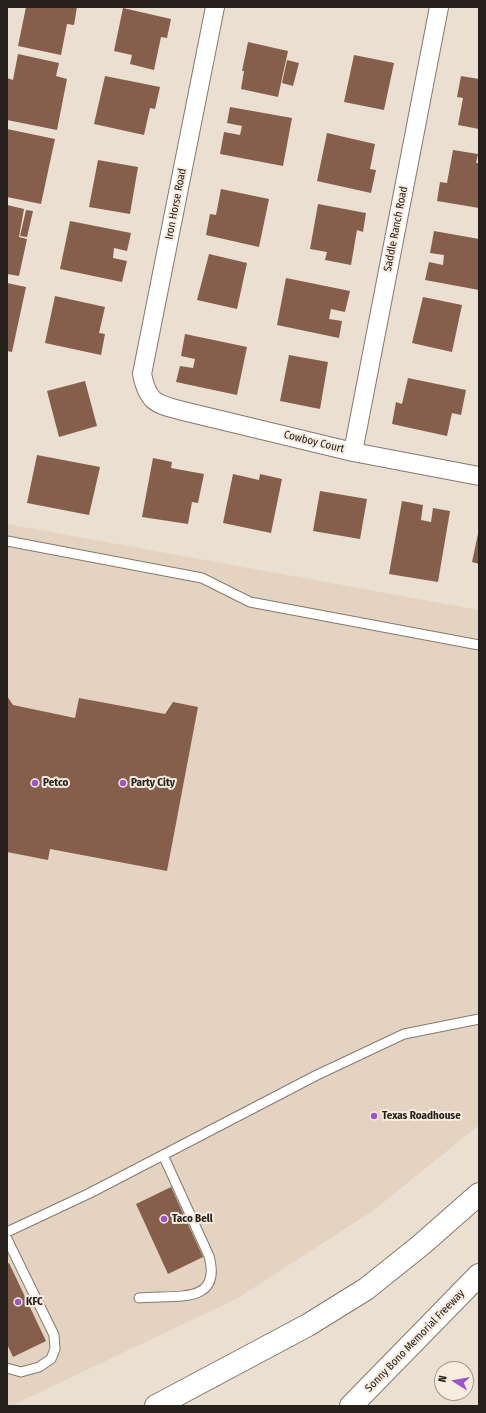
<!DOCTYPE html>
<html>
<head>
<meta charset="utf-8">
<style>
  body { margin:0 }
  #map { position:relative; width:486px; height:1413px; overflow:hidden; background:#ebdfd2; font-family:"Fira Sans Condensed",sans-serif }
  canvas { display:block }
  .frame { position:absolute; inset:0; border:8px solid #25201c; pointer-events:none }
  .north { position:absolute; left:434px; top:1361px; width:40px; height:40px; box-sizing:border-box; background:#f8ecdf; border:1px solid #a49a91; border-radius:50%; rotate:281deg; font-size:11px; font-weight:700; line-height:16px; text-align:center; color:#25201c }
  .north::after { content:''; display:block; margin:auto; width:14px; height:18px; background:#9e53c6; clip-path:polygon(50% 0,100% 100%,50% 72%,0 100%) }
</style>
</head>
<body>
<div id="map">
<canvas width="486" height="1413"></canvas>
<div class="frame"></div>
<div class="north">N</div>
</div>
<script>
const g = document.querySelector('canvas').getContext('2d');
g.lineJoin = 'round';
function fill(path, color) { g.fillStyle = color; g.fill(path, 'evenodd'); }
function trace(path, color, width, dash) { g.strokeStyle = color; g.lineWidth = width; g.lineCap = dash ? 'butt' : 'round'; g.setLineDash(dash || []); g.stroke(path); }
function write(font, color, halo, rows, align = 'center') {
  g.font = font + ' "Fira Sans Condensed",sans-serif'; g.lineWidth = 4; g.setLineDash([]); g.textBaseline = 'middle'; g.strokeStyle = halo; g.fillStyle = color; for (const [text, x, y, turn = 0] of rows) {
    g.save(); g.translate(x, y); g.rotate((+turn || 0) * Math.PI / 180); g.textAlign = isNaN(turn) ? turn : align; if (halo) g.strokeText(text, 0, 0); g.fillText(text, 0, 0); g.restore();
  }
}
fill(new Path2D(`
  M7,524l472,86v515l-105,85 -136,88 -227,108h-4z`), '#e4d3c0');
fill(new Path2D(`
  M26,7h51l-3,18 -7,-1 -6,31 -43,-9z
  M123,8l48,11 -4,19 -6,-1 -7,33 -24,-6 2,-9 -18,-4z
  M248,42l40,9 -10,46 -37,-8 3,-18h-2z
  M18,54l41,9 -3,13 11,3 -10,51 -50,-10v-42l6,2z
  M354,55l40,8 -10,47 -40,-8z
  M287,60l12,3 -6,23 -11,-3z
  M105,76l55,11 -5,22 -5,-1 -6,27 -50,-11z
  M461,76l18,3v50l-21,-4 5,-27 -6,-1z
  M230,107l62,11 -9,48 -63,-12 4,-22 16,3 2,-9 -15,-3z
  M7,129l48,10 -14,65 -34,-7z
  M327,133l48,11 -5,25 6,1 -5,23 -54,-12z
  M453,150l25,4 -2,9h3v45l-42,-7 3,-19 7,1z
  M98,160l40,7 -8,47 -41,-7z
  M221,189l48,10 -10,48 -53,-12 4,-21 6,1z
  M318,204l48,9 -3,19 -6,-2 -6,35 -26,-5 2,-8 -17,-3z
  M7,205l17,4 -5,28 8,2 -8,37 -12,-2z
  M26,210l7,1 -6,26 -7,-1z
  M70,221l61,12 -4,18 -13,-3 -1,10 14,3 -5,21 -62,-13z
  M434,231l45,8v51l-54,-10 4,-18 14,3 1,-10 -14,-2z
  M209,254l38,9 -10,46 -40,-9z
  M286,278l64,13 -5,21 -14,-3 -2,10 13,2 -3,17 -62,-13z
  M7,283l19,4 -14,65 -5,-1z
  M55,296l50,11 -6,26 6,1 -4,21 -56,-12z
  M423,297l39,8 -10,47 -40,-9z
  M185,334l62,13 -10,48 -61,-13 4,-16 13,2 2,-9 -14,-3z
  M289,355l39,7 -8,47 -40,-8z
  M408,378l58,12 -5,25 -9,-2 -5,23 -55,-12 4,-22 6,2z
  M85,381l12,45 -38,11 -12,-46z
  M37,455l63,12 -11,48 -62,-12z
  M153,458l19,4 -1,6 33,6 -6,29 -6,-1 -4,22 -46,-7z
  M233,474l26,6 1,-6 22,5 -11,54 -48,-10z
  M320,491l47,8 -7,40 -47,-8z
  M402,501l21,4 -2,15 10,2 2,-14 17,3 -12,71 -49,-8z
  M478,534h1v30l-7,-2z
  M7,696l6,9 62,13 4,-20 86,16 8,-12 25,5 -31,164 -117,-22 -2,11 -41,-8z
  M171,1187l32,70 -35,17 -32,-70z
  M9,1263l37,78 -33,16 -6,-13v-80z`), '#865f4c');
const lane = new Path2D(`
  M7,541l195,37 48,24 229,43
  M7,1232l83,-39 227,-118 87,-41 75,-15
  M7,1239l47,96 1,14 -4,10 -12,8 -18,5 -14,-4
  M139,1298c32,-4 84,9 70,-42l-46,-101`);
const street = new Path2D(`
  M215,7l-73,367c6,29 14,30 41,37l170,41 126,24
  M353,452l86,-445`);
const highway = new Path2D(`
  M156,1406l152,-81 58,-36 55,-44 58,-51
  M351,1406l128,-131`);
trace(lane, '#84796e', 11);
trace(street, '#84796e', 20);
trace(highway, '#84796e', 24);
trace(lane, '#fff', 9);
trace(street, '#fff', 18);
trace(highway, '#fff', 22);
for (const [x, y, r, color] of [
  [35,783,4,"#9e53c6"],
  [123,783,4,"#9e53c6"],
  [374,1116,4,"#9e53c6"],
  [164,1219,4,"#9e53c6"],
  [18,1302,4,"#9e53c6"]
]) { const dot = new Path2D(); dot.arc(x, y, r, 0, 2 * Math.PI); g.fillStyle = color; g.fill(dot); trace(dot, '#f8ecdf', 1.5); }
write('11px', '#25201c', '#f8ecdf', [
  ["Iron Horse Road",176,204,-79],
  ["Saddle Ranch Road",396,229,-79],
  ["Cowboy Court",314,442,14],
  ["Sonny Bono Memorial Freeway",415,1341,-46]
]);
write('bold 11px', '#25201c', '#f8ecdf', [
  ["Petco",43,783],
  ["Party City",131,783],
  ["Texas Roadhouse",382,1116],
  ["Taco Bell",172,1219],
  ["KFC",26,1302]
], 'left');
</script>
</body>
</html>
